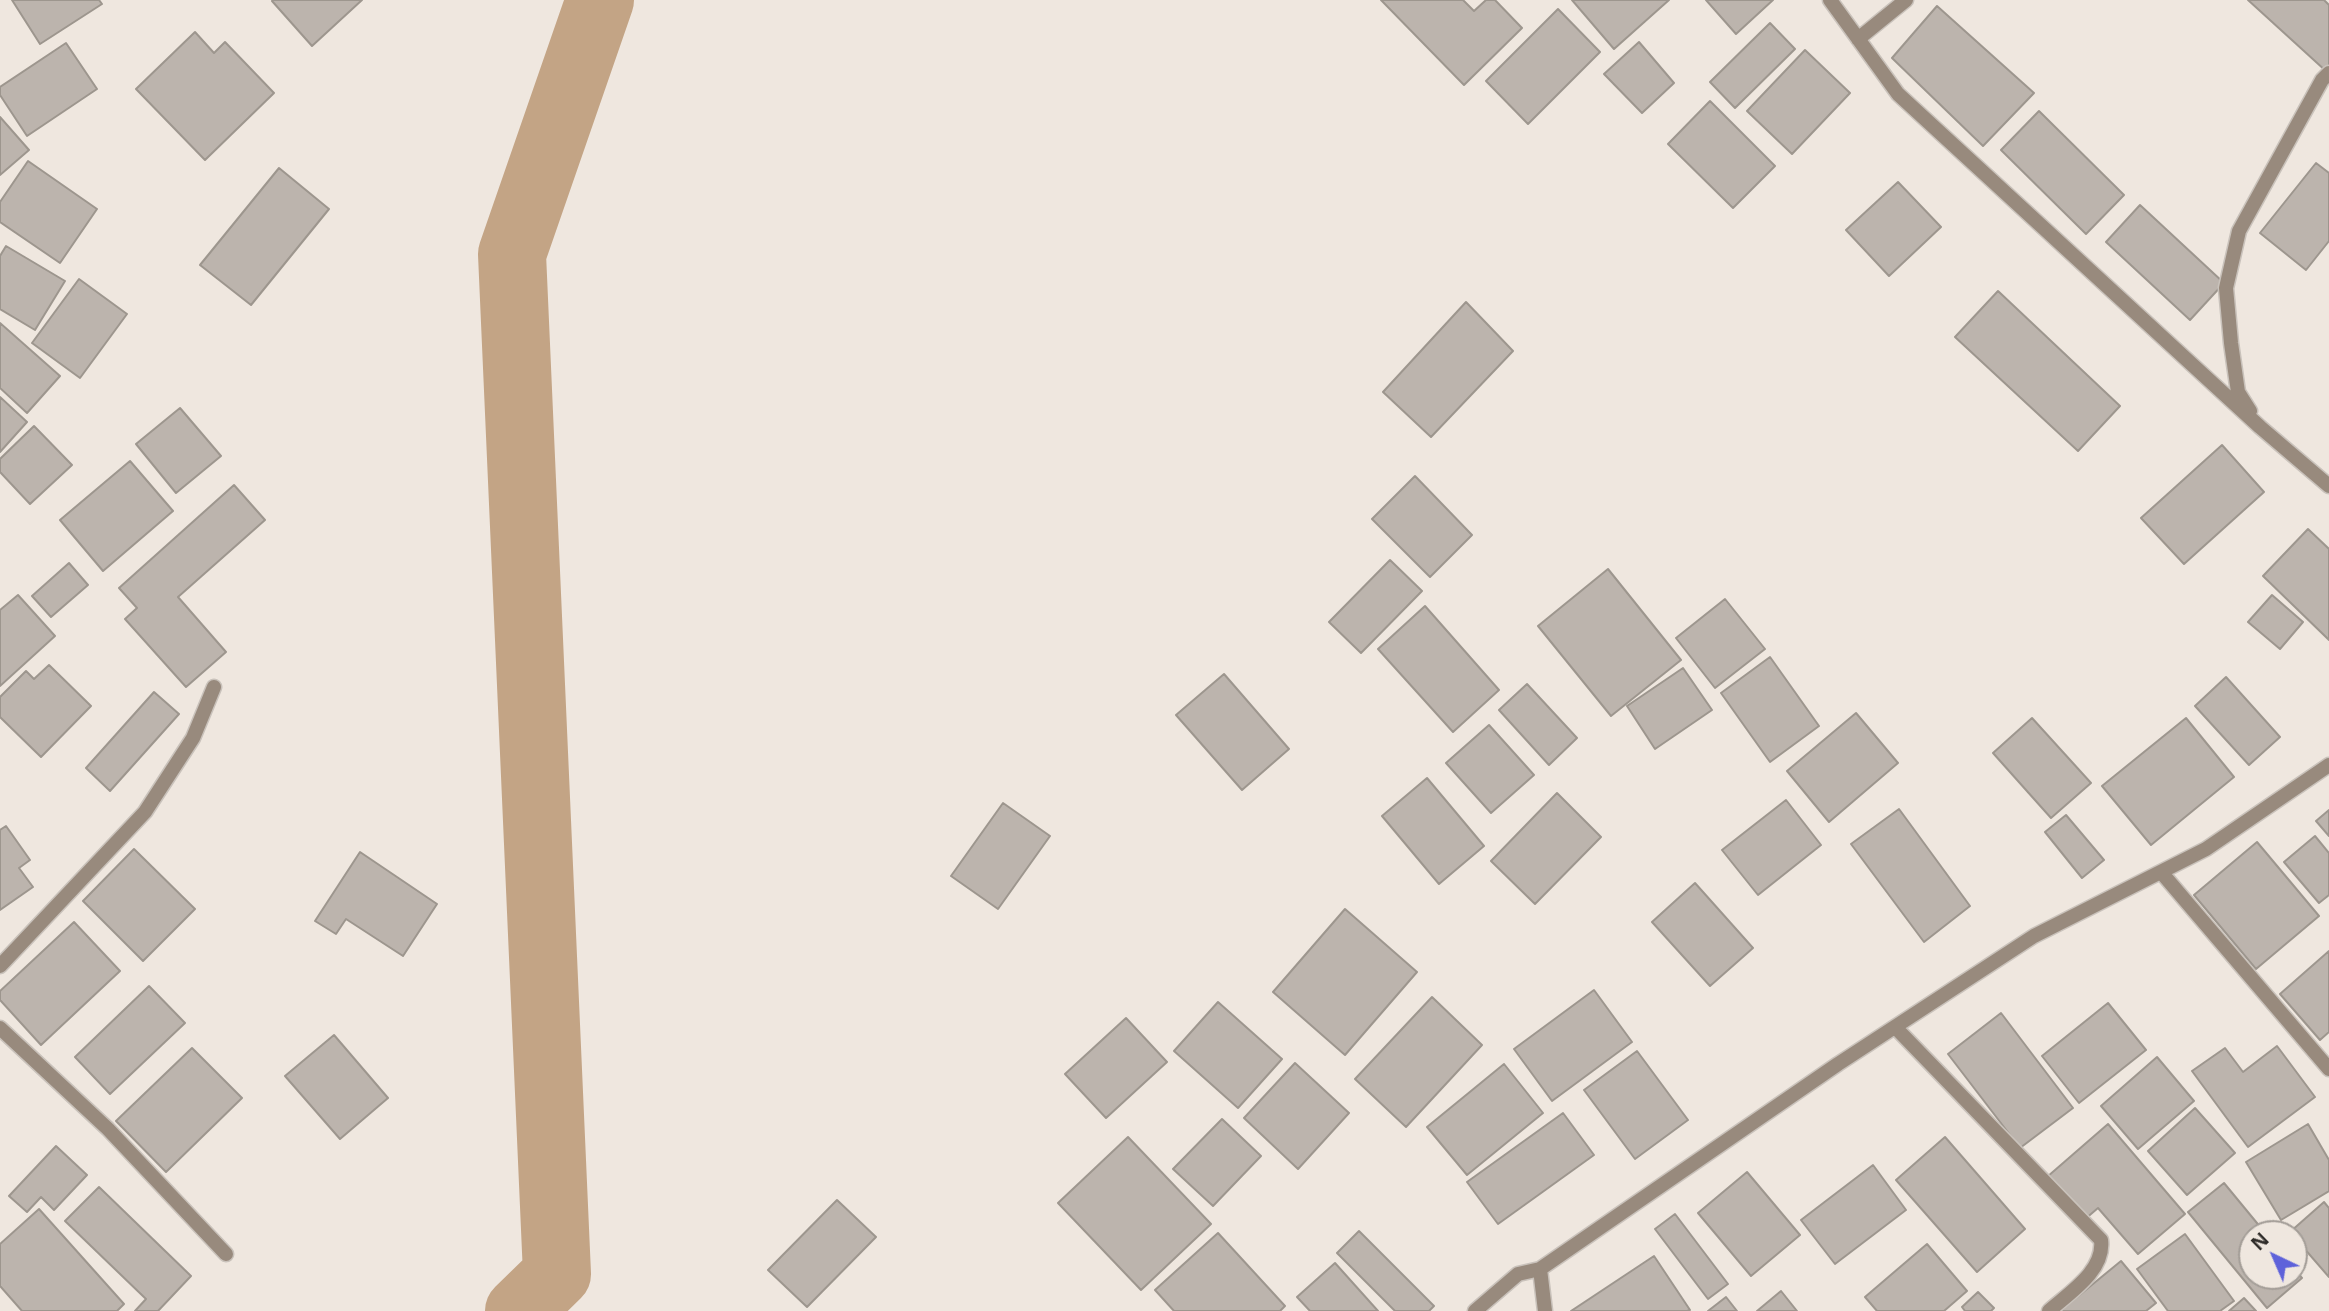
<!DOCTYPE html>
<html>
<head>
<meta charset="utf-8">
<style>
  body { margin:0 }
  #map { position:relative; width:2329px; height:1311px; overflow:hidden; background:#efe7df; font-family:"Open Sans",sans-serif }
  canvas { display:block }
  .north { position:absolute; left:2238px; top:1220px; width:70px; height:70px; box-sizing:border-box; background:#efe7df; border:2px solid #a39d97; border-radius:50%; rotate:316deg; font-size:19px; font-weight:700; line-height:28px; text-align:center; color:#302d2a }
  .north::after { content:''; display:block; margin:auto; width:24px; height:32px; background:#5e62da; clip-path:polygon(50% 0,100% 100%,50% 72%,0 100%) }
</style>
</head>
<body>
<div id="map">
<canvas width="2329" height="1311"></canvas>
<div class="north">N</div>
</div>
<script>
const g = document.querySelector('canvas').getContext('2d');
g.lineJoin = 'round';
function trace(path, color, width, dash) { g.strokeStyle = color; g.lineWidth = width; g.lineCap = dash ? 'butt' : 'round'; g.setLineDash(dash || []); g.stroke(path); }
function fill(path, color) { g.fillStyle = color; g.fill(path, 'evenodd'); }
trace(new Path2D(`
  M519,1311l38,-37 -45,-1020 88,-254`), '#c3a485', 68);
const building = new Path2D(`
  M12,0h87l3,4 -62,40z
  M273,0h89l-50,46 -40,-45z
  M1381,0h82l11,11 12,-11h9l27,28 -58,57z
  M1572,0h97l-55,49z
  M1706,0h67l-37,34z
  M2248,0h76l5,5v65l-2,2z
  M1937,6l97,87 -51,53 -91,-88z
  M1558,9l42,43 -72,72 -42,-43z
  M1770,23l25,26 -60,59 -25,-26z
  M195,32l19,21 11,-11 49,51 -69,67 -69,-71z
  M1639,42l35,41 -32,30 -38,-39z
  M66,43l31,46 -70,47 -27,-41v-8z
  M1805,50l45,43 -58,61 -45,-43z
  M1710,101l65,65 -42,42 -65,-64z
  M2039,111l85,84 -38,39 -85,-84z
  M0,117l29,33 -29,25z
  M28,161l69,48 -37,54 -60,-41v-20z
  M2316,163l13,10v68l-23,29 -46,-37z
  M279,168l50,41 -78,96 -51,-40z
  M1898,182l43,45 -52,49 -43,-46z
  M2140,205l84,78 -34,37 -84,-78z
  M6,246l59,35 -30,49 -35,-21v-53z
  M79,279l48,35 -47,64 -48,-35z
  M1998,291l122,115 -42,45 -123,-114z
  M1466,302l47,49 -82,86 -48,-45z
  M0,323l60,53 -33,37 -27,-25z
  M0,397l27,25 -27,30z
  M180,408l41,48 -45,37 -40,-49z
  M34,426l38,39 -42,39 -30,-32v-13z
  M2222,445l42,47 -80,72 -43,-46z
  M130,461l43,50 -70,60 -43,-51z
  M1415,476l57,59 -42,42 -58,-58z
  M234,485l31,35 -87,77 48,55 -40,35 -61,-68 12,-11 -18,-20z
  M2308,529l21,20v91l-66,-64z
  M1390,560l32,31 -61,62 -32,-31z
  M69,563l19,22 -37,32 -19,-21z
  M1608,569l73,91 -70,56 -73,-90z
  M18,595l37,41 -55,50v-76z
  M2272,595l31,27 -23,27 -32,-27z
  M1725,599l40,50 -50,39 -39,-50z
  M1425,606l74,84 -46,42 -75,-83z
  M1770,657l49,69 -49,36 -49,-69z
  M49,665l42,41 -50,51 -41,-40v-20l26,-26 8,8z
  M1683,668l29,42 -57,39 -28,-43z
  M1224,674l65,75 -47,41 -66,-75z
  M2226,677l54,60 -31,28 -54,-59z
  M1527,684l50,54 -28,27 -50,-55z
  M154,692l25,22 -69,77 -24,-23z
  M1856,713l42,50 -69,59 -42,-51z
  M2032,718l59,65 -40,35 -58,-65z
  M2186,718l48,59 -83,68 -49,-59z
  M1489,725l45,50 -43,38 -45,-50z
  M1427,778l57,68 -45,38 -57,-68z
  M1557,793l44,44 -66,67 -44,-43z
  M1786,800l35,45 -63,50 -36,-45z
  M1003,803l47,33 -52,73 -47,-33z
  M1899,809l71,97 -46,36 -73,-98z
  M2329,810v26l-13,-15z
  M2066,815l38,45 -22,18 -37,-46z
  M6,826l24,34 -11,8 14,19 -33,23v-80z
  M2315,836l14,17v42l-10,8 -35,-41z
  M2257,842l62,74 -63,53 -62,-74z
  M134,849l61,60 -52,52 -60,-60z
  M360,852l77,52 -34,52 -57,-37 -10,15 -21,-13z
  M1695,883l58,65 -43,38 -58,-64z
  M1345,909l72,63 -72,83 -72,-63z
  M74,922l46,49 -79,74 -41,-45v-9z
  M2329,951v81l-9,8 -40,-46z
  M149,986l36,37 -75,71 -35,-37z
  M1594,990l38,52 -80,59 -38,-52z
  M1432,997l50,48 -76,82 -51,-48z
  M1218,1002l64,57 -44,49 -64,-57z
  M2108,1003l38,47 -67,53 -37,-47z
  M2001,1013l72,95 -53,40 -72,-94z
  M1126,1018l41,44 -61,56 -41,-44z
  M334,1035l54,63 -48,41 -55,-63z
  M2277,1046l38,51 -67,50 -56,-76 33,-23 18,24z
  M192,1048l50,50 -76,74 -50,-51z
  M1637,1051l51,69 -53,39 -51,-69z
  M2157,1057l37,44 -56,48 -37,-43z
  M1295,1063l54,50 -51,56 -54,-51z
  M1504,1064l39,49 -76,62 -40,-48z
  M2195,1108l40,45 -48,42 -39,-44z
  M1563,1113l31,42 -96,69 -31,-42z
  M1222,1119l39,37 -48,50 -40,-37z
  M2108,1124l77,90 -47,40 -40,-46 -14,12 -37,-43z
  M2308,1124l21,36v31l-48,29 -35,-58z
  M1128,1137l83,87 -70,66 -83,-87z
  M1945,1137l80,92 -48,43 -81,-92z
  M56,1146l31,29 -33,35 -13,-13 -14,15 -18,-16z
  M1873,1165l33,45 -71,54 -34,-44z
  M1747,1172l53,63 -49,41 -53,-63z
  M2224,1183l42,51h-14v42h42v-7l8,9 -35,30 -79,-96z
  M99,1187l92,89 -33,35h-23l11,-12 -81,-78z
  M837,1200l39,37 -69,70 -39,-37z
  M2324,1202l5,6v69l-39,-45z
  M39,1209l85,95 -7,7h-95l-22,-25v-42z
  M1675,1214l53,70 -20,15 -53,-70z
  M1359,1231l75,75 -5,5h-34l-58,-58z
  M1218,1233l67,73 -5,5h-106l-19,-21z
  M2185,1234l49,67 -14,10h-52l-31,-42z
  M1927,1244l40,47 -23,20h-67l-12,-14z
  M1654,1256l36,54 -3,1h-116z
  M2121,1261l35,42 -10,8h-86z
  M1335,1263l43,48h-68l-13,-14z
  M1781,1291l16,20h-40z
  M1978,1292l16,16 -3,3h-26l-3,-4z
  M1726,1297l11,14h-29z
  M2244,1298l12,13h-27z`);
fill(building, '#bcb4ad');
trace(building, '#9d968e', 2);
const street = new Path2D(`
  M1830,0l68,94 362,333 69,59
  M1858,39l48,-39
  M2250,411l-12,-19 -7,-49 -5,-55 13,-57 83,-151 7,-7
  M2161,872l168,197
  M0,966l145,-154 48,-74 21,-51
  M1895,1027l206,213c4,31 -32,53 -52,71
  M0,1028l108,101 118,125
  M1475,1311l43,-37 22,-5
  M1545,1311l-5,-42 298,-205 196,-128 172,-87 123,-84`);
trace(street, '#c9c2bb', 17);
trace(street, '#988a7d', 14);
</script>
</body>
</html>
